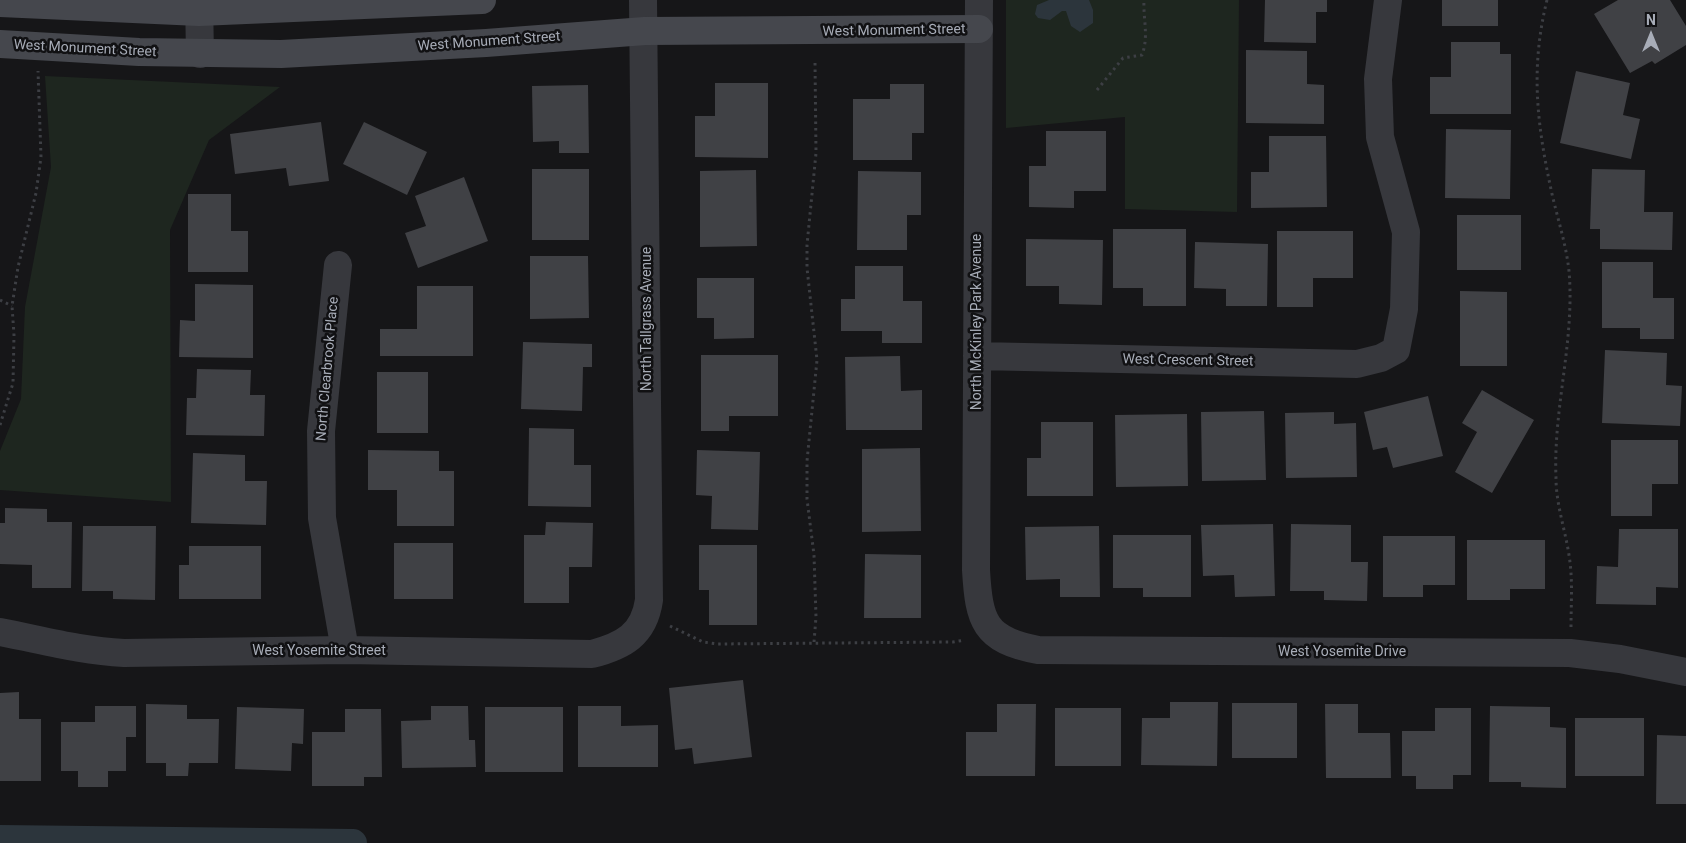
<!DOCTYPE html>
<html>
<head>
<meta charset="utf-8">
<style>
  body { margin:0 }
  #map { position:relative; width:1686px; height:843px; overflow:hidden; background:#161618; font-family:Roboto,sans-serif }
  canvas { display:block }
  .north { position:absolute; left:1626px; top:10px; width:50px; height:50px; -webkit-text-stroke:4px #111113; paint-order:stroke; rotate:0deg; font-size:14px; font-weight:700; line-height:20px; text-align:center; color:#a8adb8 }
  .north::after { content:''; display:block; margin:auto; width:18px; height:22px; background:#a8adb8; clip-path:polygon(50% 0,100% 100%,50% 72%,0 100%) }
</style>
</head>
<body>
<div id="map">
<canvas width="1686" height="843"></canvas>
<div class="north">N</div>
</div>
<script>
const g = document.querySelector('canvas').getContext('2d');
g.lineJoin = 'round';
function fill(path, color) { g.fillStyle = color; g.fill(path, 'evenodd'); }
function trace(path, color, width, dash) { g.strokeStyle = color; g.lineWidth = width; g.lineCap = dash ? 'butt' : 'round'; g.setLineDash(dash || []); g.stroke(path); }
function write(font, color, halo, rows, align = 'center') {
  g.font = font + ' Roboto,sans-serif'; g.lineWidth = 5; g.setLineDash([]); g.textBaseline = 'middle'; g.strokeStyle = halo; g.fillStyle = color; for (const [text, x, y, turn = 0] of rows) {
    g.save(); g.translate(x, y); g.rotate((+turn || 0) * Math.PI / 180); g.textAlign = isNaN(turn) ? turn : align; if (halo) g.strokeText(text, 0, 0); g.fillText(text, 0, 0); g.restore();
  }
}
fill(new Path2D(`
  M1006,0h233l-2,212 -112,-3v-92l-119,11z
  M45,76l235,11 -71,53 -39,90 1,272 -171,-12v-39l21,-52 4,-92 26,-140z`), '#1e261f');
fill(new Path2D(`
  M1049,0h40l4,10v13l-13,9 -9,-6 -5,-15h-4l-12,9 -12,-2 -3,-4 2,-9z`), '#2c353c');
trace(new Path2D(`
  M0,839l353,4`), '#2c353c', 28);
fill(new Path2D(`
  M1265,0h62v12h-11v31l-52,-1z
  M1442,0h56v26h-56z
  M1618,0h52l16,26v19l-31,19 -3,-3 -22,12 -36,-59z
  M1451,42h49v12h11v60h-81v-37h21z
  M1246,50l61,1v33l17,1v39l-78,-1z
  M1576,71l54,12 -7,32 17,4 -9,40 -71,-16z
  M715,83h53v75l-73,-1v-41h20z
  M890,84h34v49h-12v27h-59v-61h37z
  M588,85l1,68h-30v-12l-26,1 -1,-56z
  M321,122l8,59 -40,5 -3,-18 -51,6 -5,-40z
  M364,122l63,30 -20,43 -64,-31z
  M1446,129l65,1 -1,69 -65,-1z
  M1046,131h60v60h-32v17l-45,-1v-41h17z
  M1269,136h57l1,71 -76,1v-36h18z
  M532,169h57v71h-57z
  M1592,169l53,1 -1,42h29l-1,38 -72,-1v-20h-10z
  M756,170l1,76 -57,1v-76z
  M858,171l63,1v43h-14v35h-50z
  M464,177l24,64 -70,27 -13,-35 21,-7 -11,-30z
  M188,194h43v37h17v41h-60z
  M1457,215h64v55h-64z
  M1113,229h73v77h-43v-18h-30z
  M1277,231h76v47h-40v29h-36z
  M1026,239l77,1 -1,65 -43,-1v-18h-33z
  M1195,242l73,2 -1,62h-41v-17l-32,-1z
  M530,256h58l1,62 -59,1z
  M1602,262h51v36h21v41h-34v-11h-38z
  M855,266h48v35h19v42h-40v-12h-41v-32h14z
  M697,278h57v60l-40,1v-21h-17z
  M195,284l58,1v73l-74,-1 1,-37 15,1z
  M417,286h56v70h-93v-27h37z
  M1460,291l47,1v74h-47z
  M523,342l69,2v23h-9l-1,44 -61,-2z
  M1605,350l62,3 -1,32 16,1 -2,40 -78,-3z
  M701,355h77v61h-49v15h-28z
  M900,356l1,35 21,-1v40h-76l-1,-73z
  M197,369l54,1 -1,25h15l-1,41 -78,-1 1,-37h9z
  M377,372h51v61h-51z
  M1482,390l52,30 -42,73 -37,-21 22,-40 -15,-9z
  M1428,396l15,60 -50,12 -6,-21 -14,3 -9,-38z
  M1264,411l2,69 -64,1 -1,-69z
  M1334,412v12l22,-1 1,54 -71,1 -1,-65z
  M1187,414l1,72 -72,1 -1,-72z
  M1041,422h52v74h-66v-38h14z
  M529,428l45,1v36h17v42l-63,-1z
  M1611,440h67v44h-26v32h-41z
  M920,448l1,83 -59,1v-83z
  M368,450l71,1v20h15v55h-57v-36h-29z
  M697,450l63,2 -2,78 -47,-1 1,-33 -16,-1z
  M193,453l52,2v26h22l-1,44 -75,-2z
  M5,508l42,1v13h25l-1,66h-39v-23l-32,-1v-41h5z
  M546,522l47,1 -1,44h-23v36h-45v-68h21z
  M1273,524l2,72 -40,1 -1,-22 -31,1 -2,-51z
  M1291,524l60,1v37h17l-1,39 -43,-1v-9h-34z
  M83,526h73l-1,74 -42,-1v-8h-31z
  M1099,526l1,71h-40v-18l-34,1 -1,-53z
  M1619,529h59v59l-22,-1v18l-60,-1 1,-38 21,1z
  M1113,535h78v62h-48v-9h-30z
  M1383,536h72v49h-32v12h-40z
  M1467,540h78v49h-35v11h-43z
  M394,543h59v56h-59z
  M699,545h58v80h-48v-35h-10z
  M189,546h72v53h-82v-34h10z
  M865,554l56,1v63h-57z
  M743,680l9,77 -58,7 -2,-16 -17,2 -6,-62z
  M19,692v27h22v62h-41v-88z
  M1170,702h48l-1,64 -76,-1 1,-47h28z
  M1232,703h65v55h-65z
  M146,704l41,1v14h32l-1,44h-29l-1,13h-22v-13h-20z
  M997,704h39l-1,72h-69v-44h31z
  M1325,704h33v29h32l1,45h-65z
  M95,706h41v31h-10v34h-18v16h-30v-16h-17v-49h34z
  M431,706h37l1,34h6l1,27 -74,1 -1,-47 30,-1z
  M578,706h43v20l37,-1v42h-80z
  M1490,706l60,1v20l16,1v60l-45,-1v-5h-32z
  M237,707l67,2 -1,35 -11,-1 -1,28 -56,-2z
  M485,707h78v65h-78z
  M1055,708h66v58h-66z
  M1435,708h36v67h-18v14h-37v-13h-14v-45h33z
  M345,709h36l1,68h-18v9h-52v-54h33z
  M1575,718h69v58h-69z
  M1657,735l29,1v68h-30z`), '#404145');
trace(new Path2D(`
  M1547,0c-17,69 -10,125 5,194 6,26 14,50 17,77 6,70 -16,137 -13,207 0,26 9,51 13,77 4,25 2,48 2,72
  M1097,90l26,-32 19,-3c7,-19 1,-36 2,-55
  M0,300l12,6
  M0,425l13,-42 1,-48 -2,-29 6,-39 18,-74 5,-36 -3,-86
  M670,626l33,16 15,2 235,-2 12,-2
  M814,642l2,-25 -2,-62 -7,-56v-38l10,-101 -10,-92v-23l9,-92 -1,-92`), '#3d3f44', 3, [2.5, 4]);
trace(new Path2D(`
  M199,0l1,54
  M979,0l-3,570c3,51 8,70 62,80l532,3 50,6 66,13
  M338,265l-17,166 1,87 23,132
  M977,356l380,8 24,-6 15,-8 8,-41 2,-77 -26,-95 -2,-58 10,-79
  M0,632c42,8 81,19 124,21l221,-3 247,4c31,-8 52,-19 57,-54l-6,-600`), '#37383d', 28);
trace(new Path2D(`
  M0,3l199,9 283,-12
  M0,44l139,8 142,2 205,-11 159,-12 334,-2`), '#45474d', 28);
write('14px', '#a8adb8', '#111113', [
  ["West Monument Street",894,31,-1],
  ["West Monument Street",489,42,-4],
  ["West Monument Street",85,49,3],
  ["North Tallgrass Avenue",647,319,-90],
  ["North McKinley Park Avenue",977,322,-90],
  ["West Crescent Street",1188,361,1],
  ["North Clearbrook Place",328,369,-85],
  ["West Yosemite Street",319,651],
  ["West Yosemite Drive",1342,652]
]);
</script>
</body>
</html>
